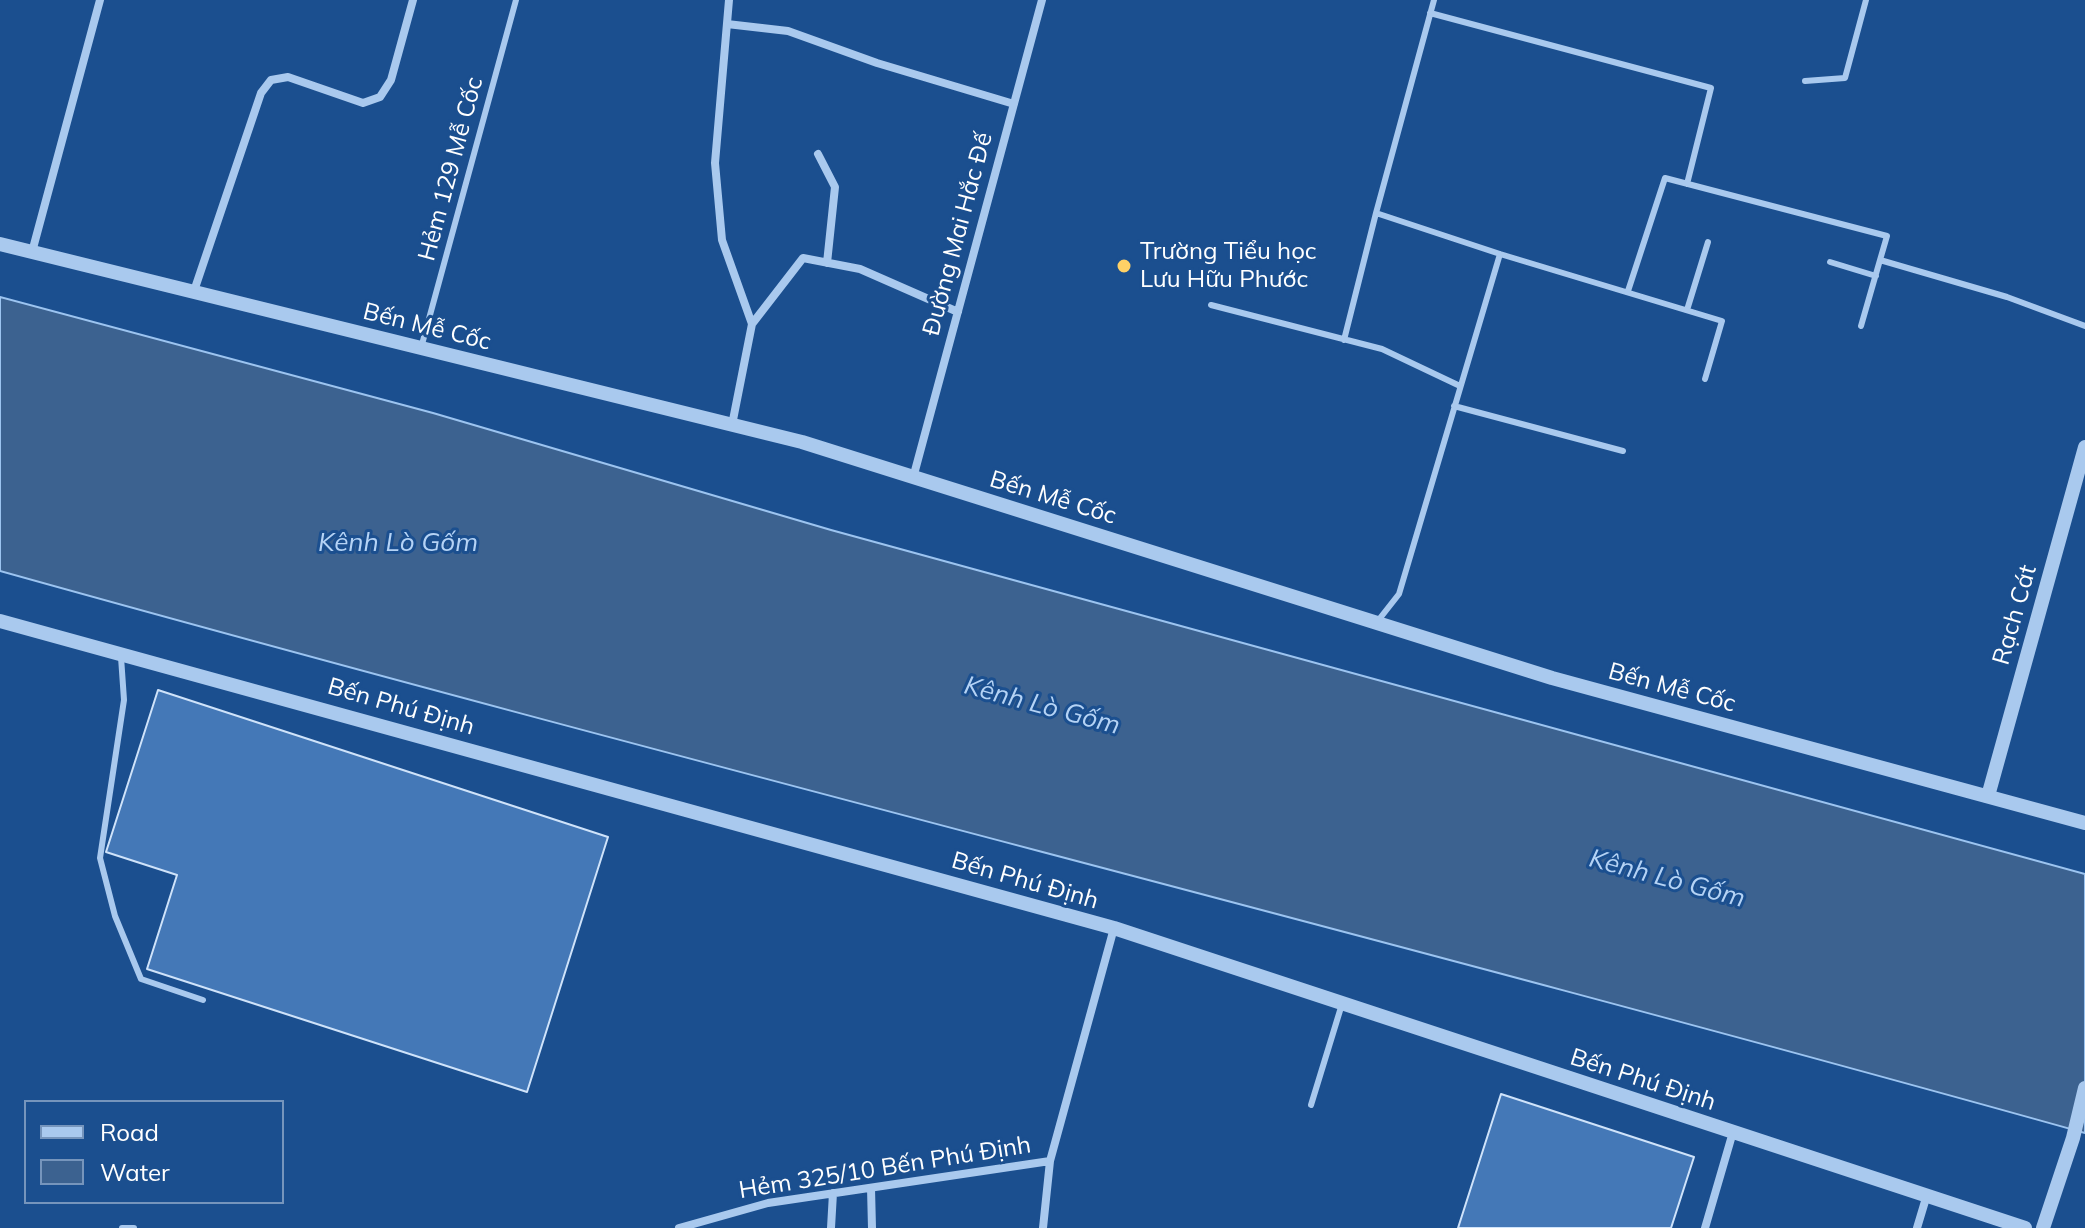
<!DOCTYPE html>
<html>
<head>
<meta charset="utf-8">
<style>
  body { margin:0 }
  #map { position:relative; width:2085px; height:1228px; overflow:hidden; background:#1b4f8f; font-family:Mulish,sans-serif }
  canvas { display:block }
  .legend { position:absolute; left:24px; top:1100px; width:260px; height:104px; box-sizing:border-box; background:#1b4f8f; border:2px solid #7695bc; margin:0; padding:10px 14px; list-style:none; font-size:24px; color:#fff }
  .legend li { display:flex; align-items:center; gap:16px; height:40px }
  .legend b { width:40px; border:2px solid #7695bc }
</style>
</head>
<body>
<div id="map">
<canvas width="2085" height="1228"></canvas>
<ul class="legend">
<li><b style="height:10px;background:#a9c9ee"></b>Road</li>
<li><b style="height:22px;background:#3c6290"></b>Water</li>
</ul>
</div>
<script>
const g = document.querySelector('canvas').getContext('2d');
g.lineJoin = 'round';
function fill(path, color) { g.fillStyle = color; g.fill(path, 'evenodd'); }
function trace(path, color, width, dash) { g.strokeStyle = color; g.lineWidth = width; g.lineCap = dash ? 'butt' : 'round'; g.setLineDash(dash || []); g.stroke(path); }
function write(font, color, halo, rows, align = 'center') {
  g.font = font + ' Mulish,sans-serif'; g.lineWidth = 6; g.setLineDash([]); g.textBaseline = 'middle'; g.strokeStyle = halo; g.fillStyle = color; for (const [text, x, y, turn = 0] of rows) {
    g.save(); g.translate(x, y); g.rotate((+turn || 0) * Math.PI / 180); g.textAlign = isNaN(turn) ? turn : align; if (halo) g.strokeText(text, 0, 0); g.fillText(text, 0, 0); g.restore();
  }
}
const water = new Path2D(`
  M0,297l433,116 398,117 1254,344v259c-693,-194 -1392,-368 -2085,-562z`);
fill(water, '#3c6290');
trace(water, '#9cc4f0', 2);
const building = new Path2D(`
  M158,690l450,147 -81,255 -380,-123 30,-94 -71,-23z
  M1501,1094l193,63 -23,71h-213z`);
fill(building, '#4478b7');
trace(building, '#cfe3fa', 2);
trace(new Path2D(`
  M1434,0l-58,213 124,41
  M1430,13l281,75 -24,96
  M1805,81l40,-3 21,-78
  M1830,262l46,14
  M1628,291l37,-113 222,58 -7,24 127,37 78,29
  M1211,305l171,44 78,37
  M1687,310l21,-68
  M1861,326l19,-66
  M1344,340l32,-127
  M421,348l95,-348
  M1454,406l169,45
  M1377,622l22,-28 101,-340 222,67 -17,58
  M121,657l3,43 -24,158 15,58 26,63 62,21
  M1311,1105l31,-101
  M122,1228h12`), '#a9c9ee', 6);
trace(new Path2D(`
  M729,0l-14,163 7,77 30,84 -20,101
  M727,24l61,7 89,32 137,41
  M818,154l17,33 -8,76
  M32,252l68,-252
  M194,291l67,-198 10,-13 17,-3 75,26 17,-6 11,-17 22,-80
  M752,324l51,-66 57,11 98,43
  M913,478l129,-478
  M871,1188l1,40
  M679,1228l89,-25 282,-42
  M831,1228l2,-35
  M1043,1228l7,-67 64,-233
  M1705,1228l28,-96
  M1917,1228l9,-30`), '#a9c9ee', 8);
trace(new Path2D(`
  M0,244l802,198 750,236 533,145
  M0,621l1114,307 911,300
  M1988,796l97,-349
  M2043,1228l30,-90 12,-50`), '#a9c9ee', 14);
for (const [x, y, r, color] of [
  [1124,266,8,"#ffd166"]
]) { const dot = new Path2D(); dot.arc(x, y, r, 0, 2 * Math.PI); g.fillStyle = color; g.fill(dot); trace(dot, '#1b4f8f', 3); }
write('24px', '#fff', '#1b4f8f', [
  ["Hẻm 129 Mễ Cốc",451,169,-75],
  ["Đường Mai Hắc Đế",958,234,-75],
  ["Bến Mễ Cốc",427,327,14],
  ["Bến Mễ Cốc",1053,498,17],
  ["Rạch Cát",2015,615,-74],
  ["Bến Mễ Cốc",1672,688,15],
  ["Bến Phú Định",401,707,16],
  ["Bến Phú Định",1025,881,16],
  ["Bến Phú Định",1643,1080,18],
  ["Hẻm 325/10 Bến Phú Định",885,1168,-9]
]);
write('24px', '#fff', '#1b4f8f', [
  ["Trường Tiểu học",1140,252],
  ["Lưu Hữu Phước",1140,280]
], 'left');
write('italic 26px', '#b5d3f5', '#1b4f8f', [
  ["Kênh Lò Gốm",398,543],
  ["Kênh Lò Gốm",1042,706,15],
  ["Kênh Lò Gốm",1667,879,15]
]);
</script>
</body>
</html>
